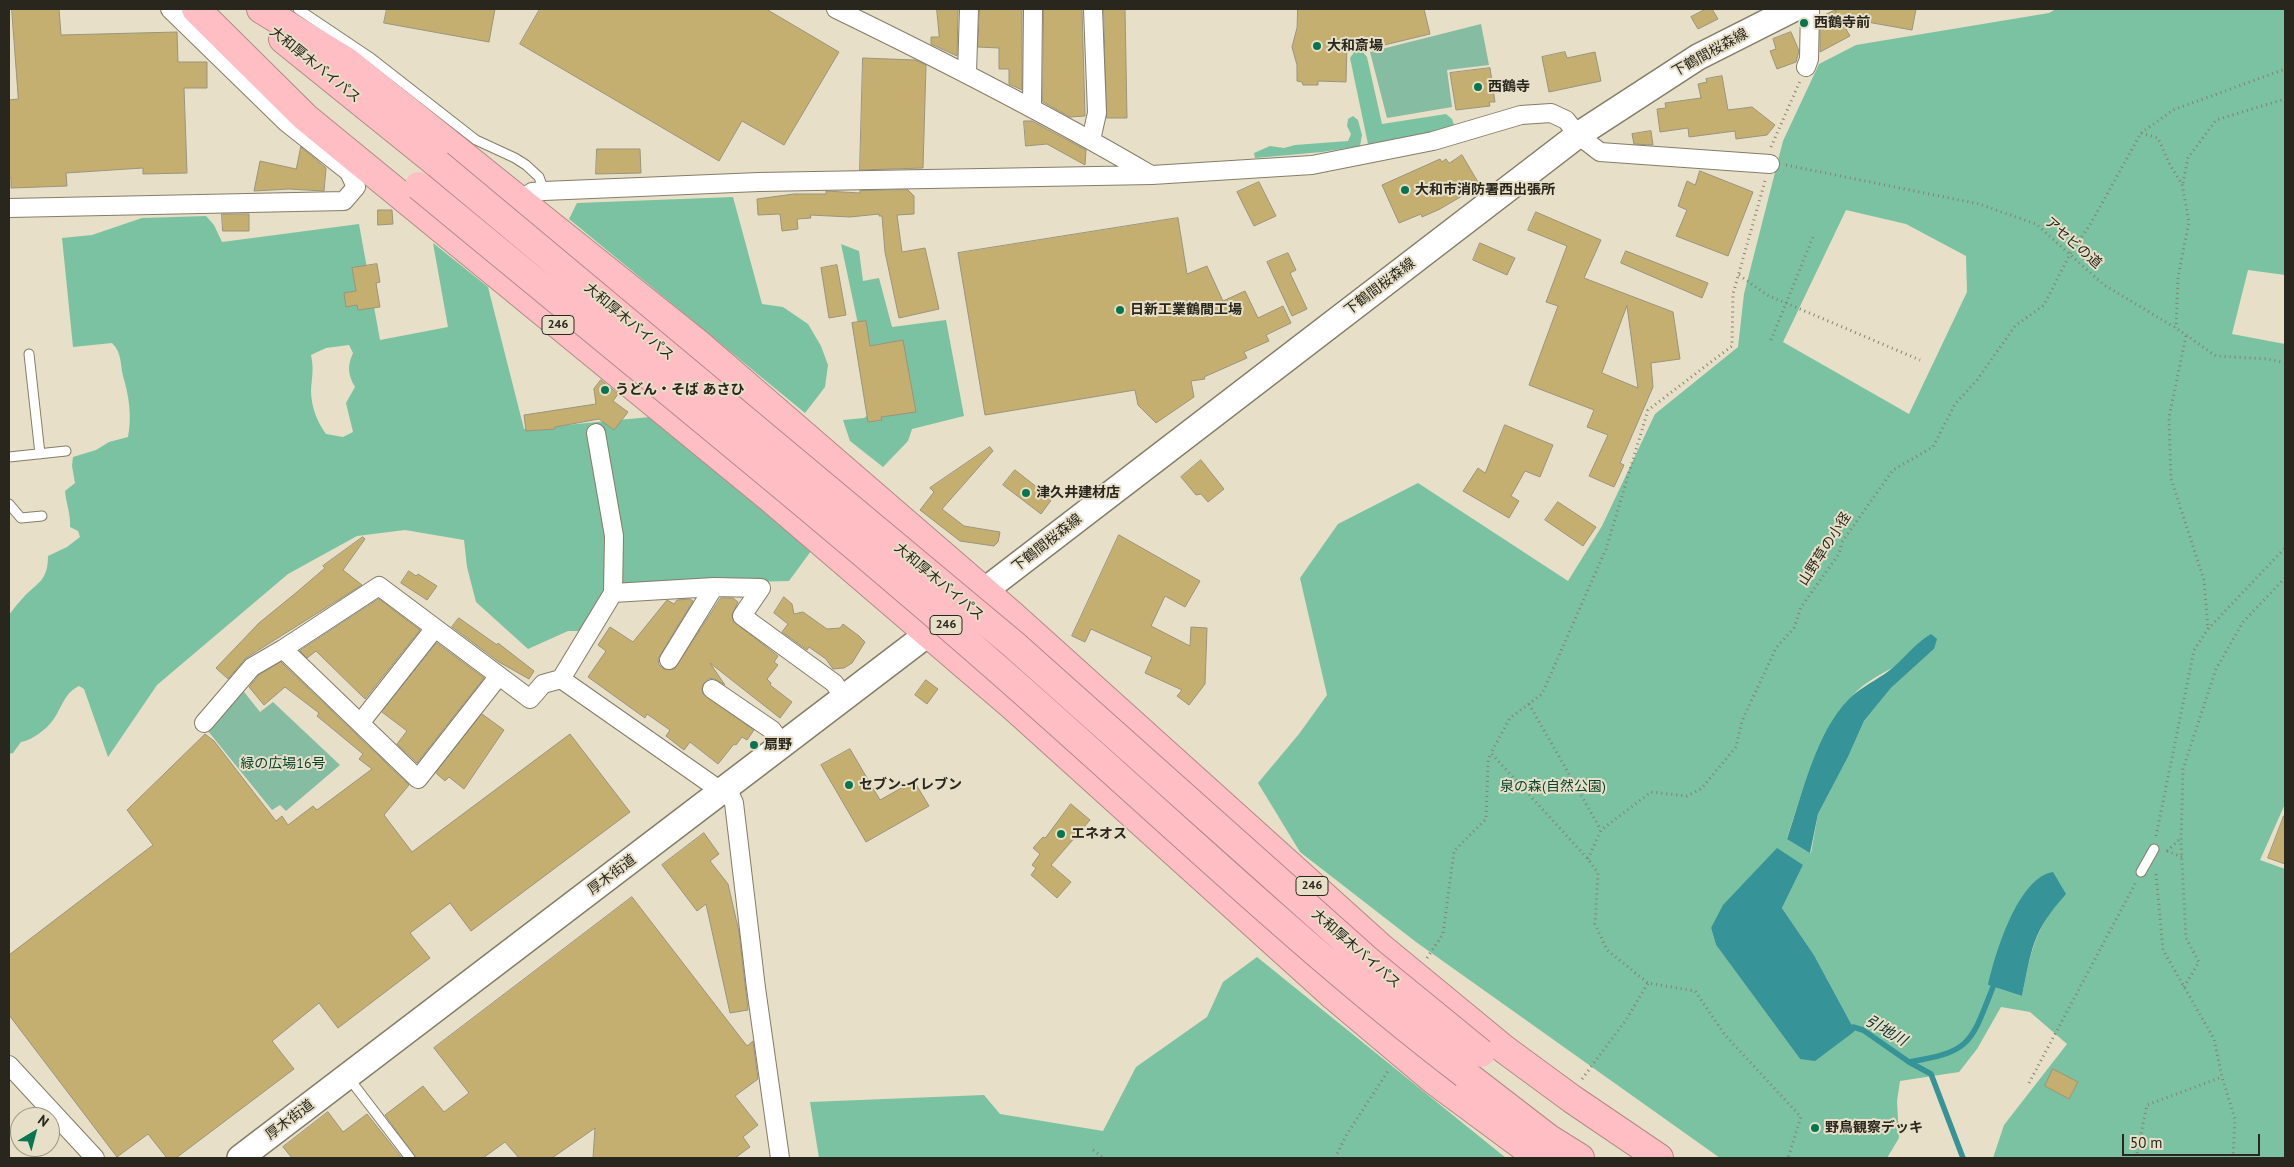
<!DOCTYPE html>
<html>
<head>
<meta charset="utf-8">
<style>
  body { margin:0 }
  #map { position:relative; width:2294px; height:1167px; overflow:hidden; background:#e7dfc7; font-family:"PT Sans",sans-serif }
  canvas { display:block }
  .frame { position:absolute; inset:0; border:10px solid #29261d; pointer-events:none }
  .north { position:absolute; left:10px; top:1107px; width:50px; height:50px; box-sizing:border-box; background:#e7dfc7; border:1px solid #9b9583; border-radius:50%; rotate:37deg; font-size:14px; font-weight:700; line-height:20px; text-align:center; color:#29261d }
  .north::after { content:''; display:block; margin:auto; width:18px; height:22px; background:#077650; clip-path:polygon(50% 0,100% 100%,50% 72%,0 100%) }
  .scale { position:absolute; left:2122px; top:1134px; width:138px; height:22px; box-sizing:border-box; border:2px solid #29261d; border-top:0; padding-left:6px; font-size:15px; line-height:18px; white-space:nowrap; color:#29261d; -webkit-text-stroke:4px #e7dfc7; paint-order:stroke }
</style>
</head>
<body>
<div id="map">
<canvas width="2294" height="1167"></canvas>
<div class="frame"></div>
<div class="north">N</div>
<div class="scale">50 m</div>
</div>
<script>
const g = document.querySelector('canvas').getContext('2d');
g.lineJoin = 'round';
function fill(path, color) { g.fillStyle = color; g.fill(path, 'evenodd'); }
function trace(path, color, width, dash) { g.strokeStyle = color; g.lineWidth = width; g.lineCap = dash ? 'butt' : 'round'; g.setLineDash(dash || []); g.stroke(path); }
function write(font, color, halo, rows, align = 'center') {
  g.font = font + ' "PT Sans","Noto Sans JP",sans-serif'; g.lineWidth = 4; g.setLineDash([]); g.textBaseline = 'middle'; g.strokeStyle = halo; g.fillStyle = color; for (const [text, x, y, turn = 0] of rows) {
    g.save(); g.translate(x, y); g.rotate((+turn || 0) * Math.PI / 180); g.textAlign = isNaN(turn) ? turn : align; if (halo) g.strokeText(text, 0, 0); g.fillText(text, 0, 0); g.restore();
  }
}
fill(new Path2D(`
  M1481,24l8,41 -42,5 5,37 -65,11 -17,-66z
  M241,688l19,24 13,-10 67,63 -54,46 -6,-6 -8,5 -64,-79z`), '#86bca2');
fill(new Path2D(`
  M2056,9h229v266l-37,-5 -16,64 53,10v460l-25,56 25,9v289h-292l11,-33 63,-81 -37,-32 -29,-5 -24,42 -18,23 -59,9 -3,20 2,37 -12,20h-167l-304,-216 -116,-90 -42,-69 41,-49 28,-39 -27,-117 38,-54 80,-41 150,98 34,-55 53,-112 83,-67 6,-53 39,-153 36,-77 37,-19 193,-32zM1846,210l60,14 60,32 1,36 -58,122 -126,-72zM1934,649l-43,39 -27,33 -16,36 -30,57 -7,39 -24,-15c17,-51 31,-107 70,-147 19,-18 53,-31 77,-42zM1803,865l-21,43 32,47 41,76 -55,28 -84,-114 -5,-17zM2052,910c-20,28 -23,53 -30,86l-34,-11z
  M1355,51h7l5,6 15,67 64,-10 6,5 2,6 -7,5 -79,14 -18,-86z
  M1353,116l5,4 4,15 -2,11 -38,6 -67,6 -1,-5 16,-7 14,2 11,-3 53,-4 3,-7 -4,-8 1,-7z
  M733,197l29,107 21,3 25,17 13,22 7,19 -3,22 -20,26 -236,-194 8,-16z
  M206,216l8,9 8,17 137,-18 21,116 68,-13 -15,-84 55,44 36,142 126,-12 161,134 -22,30 -165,4 -33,46h-23l-40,18 -52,-47 -9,-35 -3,-27 -59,-10 -48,6 -69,38 -131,111 -49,72 -24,-68 -5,-3c-15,7 -17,22 -26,34 -7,10 -21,20 -32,22l-8,11 -4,1v-139c4,-5 8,-11 13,-16 15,-17 26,-17 26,-43l19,-9 13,-10 -2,-6 -8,-4c1,-12 -4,-24 -5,-36l10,-8 -3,-17 1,-9 23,-7 13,-8 19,-5c4,-20 1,-42 -5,-61 -3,-13 -1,-23 -11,-33l-39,4 -11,-109 30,-3 50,-17zM349,345l4,8c-6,13 -5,22 2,34l-9,16 7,29 -10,5 -17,-3c-9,-12 -15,-28 -15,-44 1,-14 3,-21 0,-35l15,-7z
  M841,244l18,7 4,30 16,-3 13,49 54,-7 18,96 -52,13 -4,12 -25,26 -33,-26 -7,-21 21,-2 12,-9z
  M1257,957l249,201h-687l-9,-56 174,-7 16,19 103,17 33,-64 71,-50 16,-35z`), '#7bc2a2');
fill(new Path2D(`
  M1931,634l6,5 -3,10 -43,39 -27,33 -16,36 -30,57 -8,39 -23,-14c15,-44 29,-107 62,-140 12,-12 28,-19 41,-29 14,-11 25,-27 41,-36z
  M1777,848l26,17 -21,43 32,47 41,76 -40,30 -15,-2 -84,-114 -5,-17 12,-23z
  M2053,872l13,22c-34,38 -34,54 -44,102l-34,-11c7,-31 30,-108 65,-113z`), '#369398');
trace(new Path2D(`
  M1846,1030l7,-3 10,3 46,32 22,12 32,84
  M1909,1062c62,-10 62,-19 84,-75`), '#369398', 5.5);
const building = new Path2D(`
  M12,9h47l2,26 116,-3 1,30h29v26h-23l3,85 -44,1v-6l-77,5 1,13 -56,2v-10h-2v-78l9,-1z
  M387,9h108l-6,33 -105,-19z
  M540,9h226l73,43 -55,93 -42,-24 -23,40 -199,-117z
  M937,9h21l-1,47 -26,-12v-7h8z
  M980,9h42v81l-13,-6v-15h-10v-21l-21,-1z
  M1044,9h38l3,107 -15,1 -27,-15z
  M1104,9h21l2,109h-20z
  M1298,9h126l6,25 -54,13 -2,-11 -27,7 -1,39 -28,-1v4h-15l-1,-3 -5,-1v-16l-5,-18 5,-19z
  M1706,9h6l6,10 -20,10 -7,-12z
  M1836,9h80l-4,21 -73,-13 11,19 -30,16v-35l15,-7 1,2z
  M1791,32l8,19 -3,11 -19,7 -7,-18 6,-2 -3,-10z
  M1565,52l2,6 28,-6 6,29 -52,11 -7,-35z
  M863,58l52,2 11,5 -3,103 -63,2z
  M1490,68l5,34h-6l1,4 -34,4 -6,-37z
  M1722,76l6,34 24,-3 23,18 -8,10 -31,4 -1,-8 -46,6 -1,-9 -28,4 -3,-23 9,-1 -1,-5 36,-5 -3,-14 9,-2 -1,-3z
  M1024,121h8l54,29 -1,15 -38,-21 -21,2z
  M1651,131l2,14 -19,-1 -2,-10z
  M301,147l25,21 -2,23 -35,-2 -35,2 6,-30 36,8z
  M597,149h43l1,24 -45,1z
  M1462,155l16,27 -13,8 2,3 -27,16 -18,8 -1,-3 -22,9 -17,-38 58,-26 2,3 4,-3 3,4z
  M1700,171l53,21 -25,64 -52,-20 11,-26 -9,-4 9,-25 8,4z
  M1259,182l17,34 -22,10 -17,-34z
  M908,190l6,6v18l-17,1 5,37 23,-4 14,61 -40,9 -14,-66 -3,-36h-3v-2l-29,3 -40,-2 1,3 -14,1 1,10 -16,2 -2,-17 -22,1 -1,-16 37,-5h32v-3l34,2v-2z
  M378,210h14l1,14 -15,1z
  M1536,212l65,28 -17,38 89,34 7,47 -29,4 2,24 -33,76 4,2 -10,22 -25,-11 19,-41 -21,-8 7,-17 -65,-25 29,-79 -12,-4 21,-56 -39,-16zM1627,306l11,82 -36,-15z
  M222,214h27v17h-26z
  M1178,218l9,56 20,-8 16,35 22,-10 13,27 25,-12 8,17 -25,12 3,6 -25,11 3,6 -43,19 1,2 -14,2 3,16 -38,26 -18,-18 -3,-15 -150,25 -27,-162z
  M1480,243l35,15 -8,17 -34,-15z
  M1626,251l82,32 -6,15 -81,-35z
  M1288,253l8,17 -6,3 17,36 -15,7 -25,-54z
  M377,264l3,18 -4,1 4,24 -22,3 -1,-5 -11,2 -2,-14 12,-2 -4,-23z
  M837,265l9,50 -17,3 -8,-50z
  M866,321l4,25 33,-6 13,72 -35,5 1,3 -14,2 -16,-99z
  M601,380l17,14 -5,7 15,11 -14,18 -15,-11 -44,8v2l-29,2 -2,-16 72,-11 -2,-15z
  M1505,425l48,20 -13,32 -15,-6 -14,25 8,5 -10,17 -46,-27 15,-23 7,5z
  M990,447l3,4 -51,58 22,17 36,6 -2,10 -4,4 -34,-5 -40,-31 14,-18 -4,-4z
  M1201,460l23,29 -16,13 -7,-8 -5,1 -15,-18z
  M1015,470l37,29 -11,15 -38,-29z
  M1558,502l38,25 -13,19 -38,-26z
  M1119,535l81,46 -15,26 -20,-11 -14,30 39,20 1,-19 16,1 -2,56 -16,21 -12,-9 5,-6 -37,-17 7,-16 -61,-28 -6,13 -13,-6z
  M363,537l2,2 -22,31 19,15 -116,73 -18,21 -12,-11 43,-45 38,-31 28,-24 -2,-2z
  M409,571l7,5 2,-2 19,12 -10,14 -26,-17z
  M784,597l8,7 2,10 9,-2 24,17 13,-1 3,-4 16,12 6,6 -13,21 -8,5 -11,1 -7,-10 -17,-12 -2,3 -25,-18 6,-8 -14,-11z
  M721,598h12l5,4 -6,13 1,6 45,35 -4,6 4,3 -11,14 4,4 -1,2 22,17 -12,16 -70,-55 15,22 -12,-7 -5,1 -6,9 1,6 51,36 -7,10 -5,-3 -6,8 -2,-1 -16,20 -28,-22 -6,8 -18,-14 4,-6 -23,-16 -2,4 -57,-41 18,-26 -8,-6 12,-18 23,15 34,-42 7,4 3,-4 13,-1 3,2 -35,58 1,6 5,4h10z
  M379,599l41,31 -55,69 -49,-48 -9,7 -7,-7z
  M459,618l38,27 1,-2 36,28 -5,8 -30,-17 -47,-35z
  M437,643l47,35 -67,85 -20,-19 10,-13 -25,-19z
  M281,662l128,123 -25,30 28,37 158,-118 60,78 -159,119 -21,-28 -40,30 20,25 -92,70 -19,-25 -47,38 22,28 -118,89h-9l-19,-24 -31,23 -108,-142v-60l144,-110 -26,-35 78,-76 9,7 62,80 6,-5 6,9 25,-19 4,4 55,-41 -13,-10 4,-5 -46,-38 2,-3 -34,-26 -21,18 -15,-18 10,-12z
  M926,680l12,9 -11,15 -12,-9z
  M482,714l22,16 -40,59 -15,-12 -4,4 -9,-8z
  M850,749l30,51 34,-19 15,25 -63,36 -45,-77z
  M1071,804l19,16 -39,45 20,17 -14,16 -26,-23 5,-7 -4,-3 8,-11 -7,-6 10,-11 2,1z
  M2284,816h1v48l-17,-6z
  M704,833l15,21 -9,7 18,23 11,48 9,78 -18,3 -24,-109 -9,7 -35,-46z
  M632,897l115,149 6,-5 5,38 -23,17 23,29 -15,12 7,10 -15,11h-142l2,-30 -43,30h-33l-14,-16 -22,16h-67l-31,-43 38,-29 21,26 25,-19 -35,-45z
  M2053,1069l25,13 -9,17 -24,-13z
  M328,1112l15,20 24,-18 35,44h-110l-9,-11z`);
fill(building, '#c4af70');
trace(building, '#9b947d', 1);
const lane = new Path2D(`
  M298,9l73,49 105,82 39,18 11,7 13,12 5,14
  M29,354l11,100
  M9,457l57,-6
  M9,504l12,14 21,-2
  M2141,872l13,-23
  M348,1077l62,81`);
const street = new Path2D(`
  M836,9c107,52 213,106 315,166
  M1806,67l3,-8 1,-50
  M967,73l2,-64
  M1032,108l1,-99
  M1091,140l6,-27 -4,-104
  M521,200l11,-8 12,-1 215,-9 393,-7 160,-10 121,-24 88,-26 30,-2 15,7 12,15 22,17 170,12
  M9,208l335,-7 12,-14 -7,-15 -62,-49 -117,-114
  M613,593l101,-6 47,1 -19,28 92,67 10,14
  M669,660l45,-73
  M498,677l-80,102 -135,-130 96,-63 151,113 13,-15 18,-5 160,112
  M561,679l52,-86 1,-57 -18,-103
  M712,689l60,41 10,14
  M361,722l74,-94
  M204,723l48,-56 31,-18
  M727,787l7,16 22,185 24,170
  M9,1065l86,93`);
const secondary = new Path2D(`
  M240,1158l744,-567 594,-456 120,-78 95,-48`);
const highway = new Path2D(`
  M196,9l109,108 465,381 244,209 320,289 101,85 104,77
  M261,9l86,53 355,285 310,268 367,331 125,103 68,50 87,59
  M283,39l155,125
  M1465,1074l83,64 32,20`);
trace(lane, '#847d67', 11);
trace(street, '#847d67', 20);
trace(secondary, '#847d67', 28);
trace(highway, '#b48989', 30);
trace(new Path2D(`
  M2141,133l32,-23 112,-41
  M1771,147l29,-66
  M1786,165l193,39 57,20 68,61 72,43 40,28 52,3 17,4
  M1765,181l-32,113 -1,52 -84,64 -42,139 -64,145 -32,24 -19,35 97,106 10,14 -3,51 12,26 41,33 47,8 30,44 76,82 -13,41
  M2183,183l5,-25 28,-38 69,-21
  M1739,275l28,20 153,65
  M2186,336l-17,81 2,62 33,101 4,49
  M1771,340l42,-103
  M1529,704l72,126
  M2156,836l38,-186 14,-21 77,-81
  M2167,851l15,6
  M2167,851l14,-13
  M1588,859l13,-29 50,-38 36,4 14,-7 35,-42 6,-26 34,-73 18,-20 7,-21 38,-53 3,-12 51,-72 40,-23 22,-43 22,-24 38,-54 29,-21 26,-51 21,-31 50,-90 17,5 12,27 12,19 7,38 -11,55 -2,51
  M2156,874l7,76 51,89 8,38 13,42 -2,39
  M1427,958l16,-24 11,-83 32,-32 2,-57 2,-8
  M2184,987l15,-25 -13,-24 -5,-95 2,-74 33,-100 27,-47 42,-44
  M1582,1079l44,-59 22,-37
  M2029,1083l107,-201
  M1093,1150l11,8
  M1335,1158l12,-24 41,-63
  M2136,1158l11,-53 75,-28`), '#868170', 3, [1, 4]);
trace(lane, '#fff', 9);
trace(street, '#fff', 18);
trace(secondary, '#fff', 25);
trace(highway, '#ffbec3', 28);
const highwayBridge = new Path2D(`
  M438,164l575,480 353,315 115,94
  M419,186c191,158 385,314 572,477 157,137 308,284 474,411`);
trace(highwayBridge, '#b48989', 30, []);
trace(highwayBridge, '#ffbec3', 28);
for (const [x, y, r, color] of [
  [1804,23,5,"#077650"],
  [1317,46,5,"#077650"],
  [1478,87,5,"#077650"],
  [1405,190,5,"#077650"],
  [1120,310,5,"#077650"],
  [605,390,5,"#077650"],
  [1026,493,5,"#077650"],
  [754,745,5,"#077650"],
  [849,785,5,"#077650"],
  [1061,834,5,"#077650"],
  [1815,1128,5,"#077650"]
]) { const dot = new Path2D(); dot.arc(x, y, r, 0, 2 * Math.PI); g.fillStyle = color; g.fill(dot); trace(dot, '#e7dfc7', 2); }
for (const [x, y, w] of [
  [558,325,32],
  [946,625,32],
  [1312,886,32]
]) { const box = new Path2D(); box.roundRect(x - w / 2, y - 9.5, w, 19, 4); g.fillStyle = '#e7dfc7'; g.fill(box); trace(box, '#29261d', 1); }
write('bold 12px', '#29261d', null, [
  ["246",558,325],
  ["246",946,625],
  ["246",1312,886]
]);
write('bold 14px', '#29261d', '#e7dfc7', [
  ["西鶴寺前",1814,23],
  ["大和斎場",1327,46],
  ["西鶴寺",1488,87],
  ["大和市消防署西出張所",1415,190],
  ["日新工業鶴間工場",1130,310],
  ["うどん・そば あさひ",615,390],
  ["津久井建材店",1036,493],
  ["扇野",764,745],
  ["セブン-イレブン",859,785],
  ["エネオス",1071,834],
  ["野鳥観察デッキ",1825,1128]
], 'left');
write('14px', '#29261d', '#e7dfc7', [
  ["下鶴間桜森線",1710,53,-29],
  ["大和厚木バイパス",315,65,39],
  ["アセビの道",2073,243,41],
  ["下鶴間桜森線",1380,287,-37],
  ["大和厚木バイパス",629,322,40],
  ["下鶴間桜森線",1047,543,-38],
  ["山野草の小径",1825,549,-57],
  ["大和厚木バイパス",939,582,40],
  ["厚木街道",612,875,-37],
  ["大和厚木バイパス",1356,949,41],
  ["厚木街道",290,1120,-37]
]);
write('14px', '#07442f', '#e7dfc7', [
  ["緑の広場16号",283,764],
  ["泉の森(自然公園)",1553,787]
]);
write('italic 15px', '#043234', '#e7dfc7', [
  ["引地川",1886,1031,30]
]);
</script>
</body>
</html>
